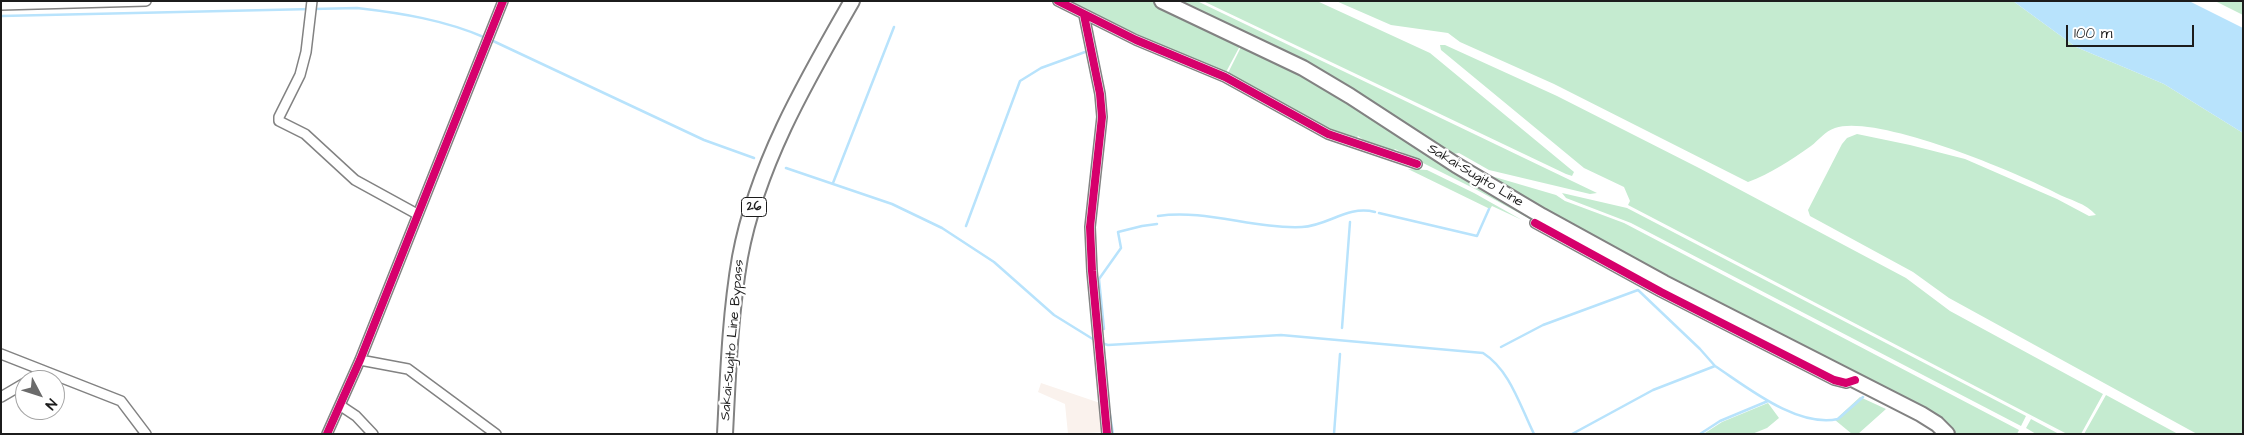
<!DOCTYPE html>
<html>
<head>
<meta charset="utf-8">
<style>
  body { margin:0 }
  #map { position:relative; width:2244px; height:435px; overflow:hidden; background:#fff; font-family:"Architects Daughter",sans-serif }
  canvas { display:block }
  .frame { position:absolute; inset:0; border:2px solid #1c1c1c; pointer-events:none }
  .north { position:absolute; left:15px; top:370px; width:50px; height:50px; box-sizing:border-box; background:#fff; border:1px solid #a4a4a4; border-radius:50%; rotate:130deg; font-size:14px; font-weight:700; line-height:20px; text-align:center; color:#1c1c1c }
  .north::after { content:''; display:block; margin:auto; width:18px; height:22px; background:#6b6b6b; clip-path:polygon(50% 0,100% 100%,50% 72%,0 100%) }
  .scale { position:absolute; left:2066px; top:25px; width:128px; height:22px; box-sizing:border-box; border:2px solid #1c1c1c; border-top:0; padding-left:6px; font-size:15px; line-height:18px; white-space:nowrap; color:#1c1c1c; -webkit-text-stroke:4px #fff; paint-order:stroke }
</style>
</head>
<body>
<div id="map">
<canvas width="2244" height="435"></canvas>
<div class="frame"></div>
<div class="north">N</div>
<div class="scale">100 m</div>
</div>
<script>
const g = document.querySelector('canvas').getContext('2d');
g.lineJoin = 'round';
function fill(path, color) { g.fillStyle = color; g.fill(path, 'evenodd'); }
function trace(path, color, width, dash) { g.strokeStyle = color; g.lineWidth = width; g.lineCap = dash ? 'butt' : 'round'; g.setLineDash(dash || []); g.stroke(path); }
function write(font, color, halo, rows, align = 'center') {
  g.font = font + ' "Architects Daughter",sans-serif'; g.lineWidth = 4.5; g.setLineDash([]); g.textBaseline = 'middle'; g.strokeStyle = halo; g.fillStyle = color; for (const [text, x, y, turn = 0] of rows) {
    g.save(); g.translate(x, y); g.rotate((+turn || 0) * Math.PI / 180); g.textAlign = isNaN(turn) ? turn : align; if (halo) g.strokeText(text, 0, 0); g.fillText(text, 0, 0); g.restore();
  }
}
fill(new Path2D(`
  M1041,383l59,20 4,29 -36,2 -3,-30 -27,-12z`), '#faf2ed');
fill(new Path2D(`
  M1064,1h87l90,43 -16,30z
  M1174,1h23l400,192 -7,1 -101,-24 -30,-17 -13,2z
  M1203,1h114l113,52 144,119 -2,4 -6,-2z
  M1336,1h677l63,46 88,37 79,49v301h-46l-248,-136 -36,-26 -103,-56 -2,-6 34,-66 5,-6 10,-4 53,11 55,14 92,40 32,17 7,-1c-10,-12 -27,-15 -40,-22 -40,-21 -179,-79 -221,-65 -10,3 -16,12 -24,18 -20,14 -41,28 -63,36l-194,-98 -94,-42 -12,-9 -57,-8z
  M2215,1h26l2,2v12z
  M1242,45l39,17 79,47 64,43 217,128 -164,-90 -82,-41 -3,4 -23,-9 -11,-8 -3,4 -35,-12 -93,-53z
  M1440,45h5l112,51 142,72 207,110 44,33 153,83 -22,40h-14l-439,-229 2,-4 -6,-14 -40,-19 -143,-118z
  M1408,169l19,1 47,23 48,27 -30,-14 -2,3z
  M1481,173l75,22 9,6 59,22 395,207 -2,4h-62l-302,-162z
  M1562,193l65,15 399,208 -5,10 -390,-203 -65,-25z
  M2106,395l72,39h-94z
  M1860,397l26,12 -28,25h-6l-17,-14z
  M1768,403l11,15 -12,10 -15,6 -47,-1 17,-11z
  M2031,419l28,15h-23l-10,-6z`), '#c5ebd0');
fill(new Path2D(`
  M2013,1h176l54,27v105l-79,-49 -88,-37z`), '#b8e3fc');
trace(new Path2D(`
  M1,16l356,-8c44,5 88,12 129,30
  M491,40l213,100 50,18
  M786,168l106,36 50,24 52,34 60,53 42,26
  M833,183l61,-156
  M1379,213l98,23 12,-27
  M1158,216c48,-7 95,13 144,11 26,-1 45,-22 73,-15
  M966,226l54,-145 21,-13 44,-16
  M1342,328l8,-106
  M1104,329l-5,-50 22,-31 -3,-16 24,-6 15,-2
  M1101,343l7,2 173,-10 202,18c27,17 37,53 51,81
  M1501,347l42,-22 95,-35 62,59 15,17
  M1105,359l1,14
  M1108,403l5,31
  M1334,434l6,-80
  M1572,434l81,-44 62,-24c32,21 82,62 123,53l25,-22
  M1700,434l20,-13 48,-20`), '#b8e3fc', 2.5);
const street = new Path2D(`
  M312,1l-6,51 -6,23 -21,42v4l26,13 50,46 62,34
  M1058,1l78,39 89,37 103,57 89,30
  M1,5l145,-4
  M1084,15l16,79 2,23 -12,110 2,44 15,163
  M1535,223l126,69 173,88 12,3 9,-3
  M1,354l120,47 25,33
  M360,360l48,9 88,65
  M29,380l18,-8
  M1,397l24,-14
  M341,406l15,10 17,18
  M327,434l33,-74 143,-359`);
const primary = new Path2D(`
  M1162,1l141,67 47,28 106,69 86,51 122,67 257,131 16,10 10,10
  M725,434c3,-59 5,-119 15,-177 17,-92 66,-176 112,-256`);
trace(street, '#828282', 12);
trace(primary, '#828282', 18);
trace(street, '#fff', 9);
trace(primary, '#fff', 14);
trace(new Path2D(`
  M1058,1l78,39 89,37 103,57 89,30
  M1084,15l16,79 2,23 -12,110 2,44 15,163
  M1535,223l126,69 173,88 12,3 9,-3
  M327,434l33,-74 143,-359`), '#d6006c', 8);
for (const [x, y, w] of [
  [754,207,25]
]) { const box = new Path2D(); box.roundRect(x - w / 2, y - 9.5, w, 19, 4); g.fillStyle = '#fff'; g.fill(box); trace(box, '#1c1c1c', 1); }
write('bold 12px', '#1c1c1c', null, [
  ["26",754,207]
]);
write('14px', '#1c1c1c', '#fff', [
  ["Sakai-Sugito Line",1475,176,31],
  ["Sakai-Sugito Line Bypass",733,340,-85]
]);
</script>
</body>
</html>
